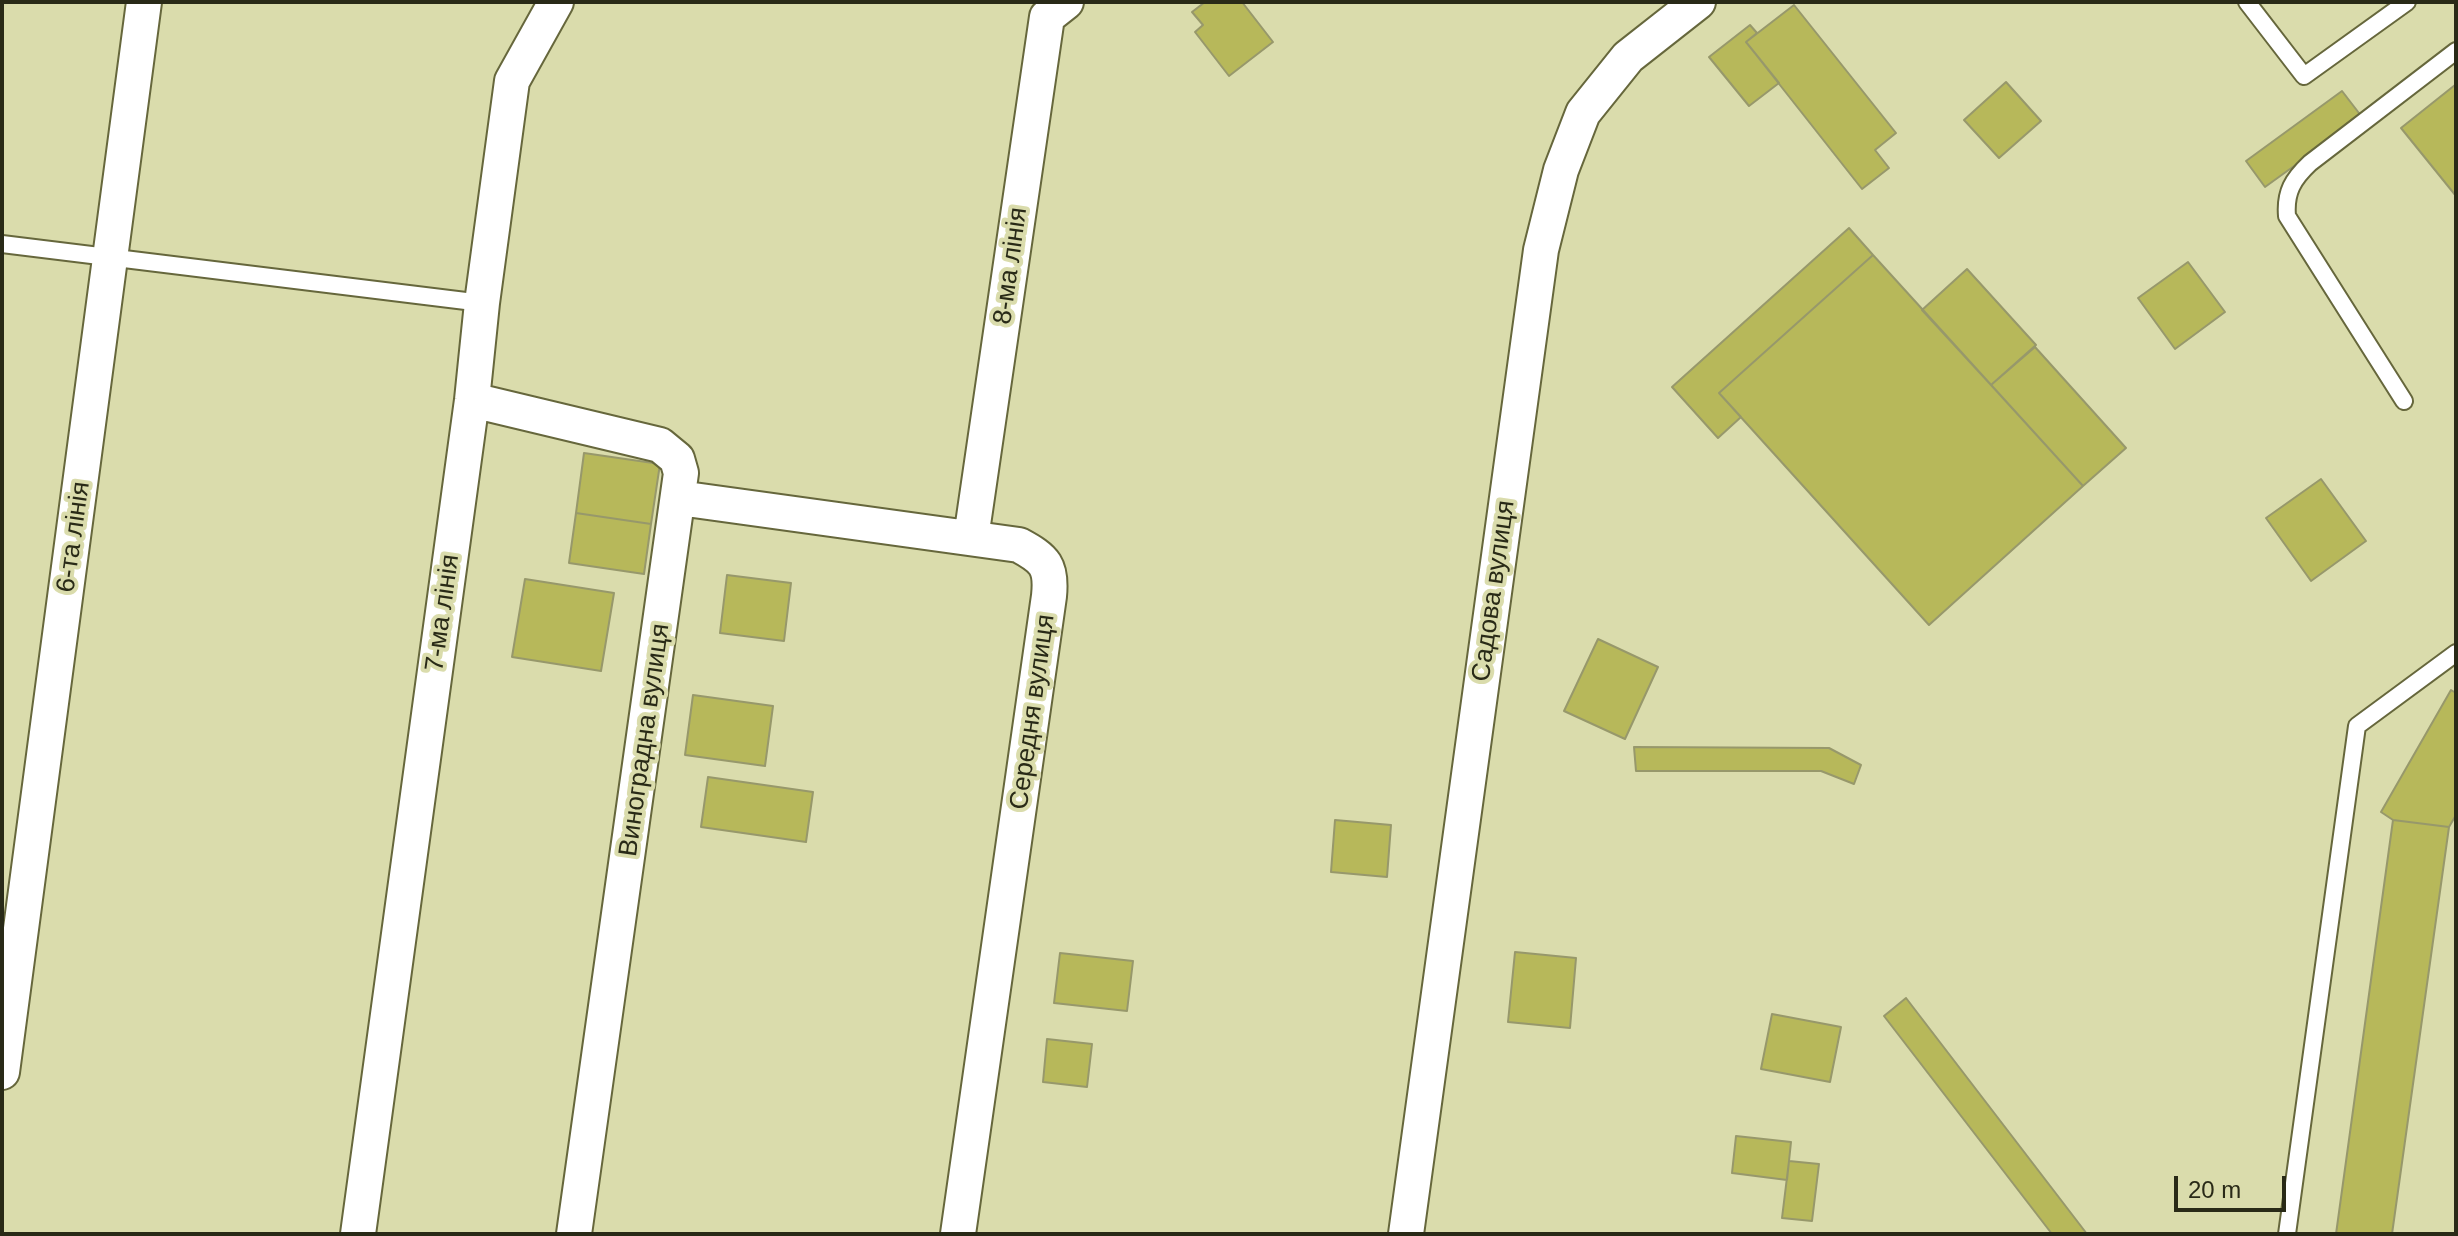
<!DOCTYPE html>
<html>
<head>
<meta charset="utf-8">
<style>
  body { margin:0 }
  #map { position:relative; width:2458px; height:1236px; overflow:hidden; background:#dadcac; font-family:Helvetica,sans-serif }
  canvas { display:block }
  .frame { position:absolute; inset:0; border:4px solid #292a17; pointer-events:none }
  .scale { position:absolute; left:2174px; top:1176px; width:112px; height:36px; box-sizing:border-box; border:4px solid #292a17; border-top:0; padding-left:10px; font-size:24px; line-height:28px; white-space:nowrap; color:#292a17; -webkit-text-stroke:6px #dadcac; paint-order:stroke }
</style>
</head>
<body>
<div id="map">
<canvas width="2458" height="1236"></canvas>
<div class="frame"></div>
<div class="scale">20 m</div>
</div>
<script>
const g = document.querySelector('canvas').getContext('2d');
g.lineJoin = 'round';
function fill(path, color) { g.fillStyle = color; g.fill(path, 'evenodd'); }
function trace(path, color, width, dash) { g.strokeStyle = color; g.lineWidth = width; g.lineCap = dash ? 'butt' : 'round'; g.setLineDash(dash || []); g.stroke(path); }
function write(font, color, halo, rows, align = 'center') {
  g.font = font + ' Helvetica,sans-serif'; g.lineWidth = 8; g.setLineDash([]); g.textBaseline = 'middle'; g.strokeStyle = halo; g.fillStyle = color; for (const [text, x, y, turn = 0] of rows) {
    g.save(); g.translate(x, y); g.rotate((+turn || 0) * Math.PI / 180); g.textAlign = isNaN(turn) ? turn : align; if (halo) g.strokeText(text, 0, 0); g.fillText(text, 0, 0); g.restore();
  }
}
const building = new Path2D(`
  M1205,2h37l31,40 -44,34 -34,-44 8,-7 -11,-13z
  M1794,5l102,128 -21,17 14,18 -27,21 -116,-147z
  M1750,25l7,8 -11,9 33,41 -30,23 -40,-49z
  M2006,82l35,39 -42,37 -35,-38z
  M2455,85l1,1v110l-55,-68z
  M2342,91l20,26 -97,70 -19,-26z
  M1849,228l24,27 -154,138 22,24 -23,21 -46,-51z
  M1873,255l210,231 -154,139 -210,-232z
  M2188,262l37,50 -50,37 -37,-51z
  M1967,269l69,76 -45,40 -69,-75z
  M2035,347l91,101 -43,38 -92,-101z
  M584,453l76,11 -9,60 -75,-11z
  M2321,479l45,62 -55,40 -45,-63z
  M576,513l75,11 -7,50 -75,-11z
  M727,575l64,8 -7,58 -64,-8z
  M525,579l89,14 -13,78 -89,-14z
  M1598,639l60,28 -33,72 -61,-28z
  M2451,690l5,3v122l-7,12 -56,-7 -12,-8z
  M693,695l80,11 -8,60 -80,-11z
  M1634,747l195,1 32,17 -7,19 -33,-13h-185z
  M708,777l105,15 -7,50 -105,-15z
  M1335,820l56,5 -4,52 -56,-5z
  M2393,820l56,7 -57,407h-56z
  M1515,952l61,6 -6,70 -62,-6z
  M1060,953l73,8 -6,50 -73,-8z
  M1906,998l181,236h-35l-168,-218z
  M1772,1014l69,13 -11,55 -69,-13z
  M1047,1039l45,5 -5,43 -44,-5z
  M1736,1136l55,6 -4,38 -55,-7z
  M1789,1161l30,3 -7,57 -30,-3z`);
fill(building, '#b7b85a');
trace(building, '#97986b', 2);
const service = new Path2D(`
  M2247,2l57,74 103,-74
  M2,244l480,59
  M2404,401l-117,-185c-2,-24 6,-37 23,-53l146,-112
  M2287,1234l70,-508 99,-73`);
const minor = new Path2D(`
  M472,400l188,45 17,14 4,14 -107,761
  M679,498l340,47c26,14 33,21 30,51l-91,638
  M971,538l76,-521 19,-15
  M2,1072l142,-1070
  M358,1234l114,-834 10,-97 30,-222 44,-79
  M1406,1234l135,-984 20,-80 22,-57 45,-56 70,-55`);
trace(service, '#66673c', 20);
trace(minor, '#66673c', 38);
trace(service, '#fff', 16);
trace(minor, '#fff', 34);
write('26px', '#292a17', '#dadcac', [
  ["8-ма лінія",1011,266,-82],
  ["6-та лінія",74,537,-82],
  ["Садова вулиця",1494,591,-82],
  ["7-ма лінія",443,613,-82],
  ["Середня вулиця",1033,712,-82],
  ["Виноградна вулиця",645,740,-82]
]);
</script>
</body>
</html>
